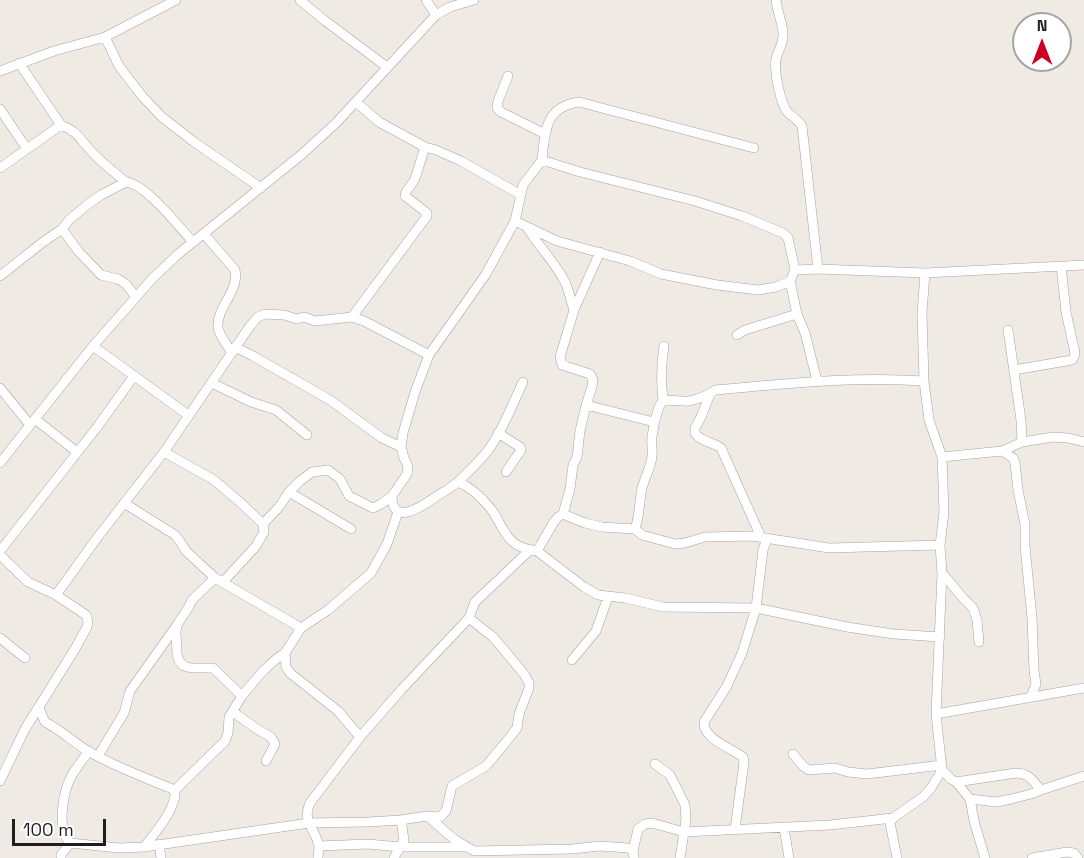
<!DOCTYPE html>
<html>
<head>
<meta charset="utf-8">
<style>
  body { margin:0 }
  #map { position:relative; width:1084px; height:858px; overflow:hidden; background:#f0eae5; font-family:"Space Grotesk",sans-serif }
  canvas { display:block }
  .north { position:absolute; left:1012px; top:12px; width:60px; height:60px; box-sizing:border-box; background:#fff; border:2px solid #a5a5a5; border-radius:50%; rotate:0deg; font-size:16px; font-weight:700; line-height:24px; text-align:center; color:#1f1f1f }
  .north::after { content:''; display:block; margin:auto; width:21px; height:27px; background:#ce0022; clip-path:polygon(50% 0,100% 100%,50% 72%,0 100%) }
  .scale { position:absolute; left:12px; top:819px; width:94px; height:27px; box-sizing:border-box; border:3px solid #1f1f1f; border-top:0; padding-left:8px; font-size:18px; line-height:21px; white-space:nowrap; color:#1f1f1f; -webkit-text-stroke:4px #fff; paint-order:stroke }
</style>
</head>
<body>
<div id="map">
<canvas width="1084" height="858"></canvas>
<div class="north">N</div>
<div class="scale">100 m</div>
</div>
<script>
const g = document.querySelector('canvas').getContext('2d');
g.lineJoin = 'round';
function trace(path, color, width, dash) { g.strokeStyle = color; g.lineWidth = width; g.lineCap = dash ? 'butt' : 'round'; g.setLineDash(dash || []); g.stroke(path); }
const minor = new Path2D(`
  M300,0l24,20 63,47
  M426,0l10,15
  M776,0c1,11 6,22 7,32 1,13 -5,17 -7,27 -2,12 4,44 12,54 5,4 10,7 14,13l16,143
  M105,37l14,29 23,30 20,21 32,25 67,46
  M19,63l42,62c17,6 20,16 32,28 10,11 22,20 33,29 20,2 53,45 67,60
  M0,71l54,-20 51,-14 71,-37
  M508,76l-10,25 -1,7 4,4 44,22
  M356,102l23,20 46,25 11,3 25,11 60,34
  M0,109l27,40
  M542,160c3,-29 3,-53 37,-58l175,46
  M0,168l61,-43
  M527,227c11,19 28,35 38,55 4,9 6,19 9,28
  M62,229l17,23 22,23 17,4 8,5 10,13
  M204,234l31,36c5,21 -19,37 -17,58 2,9 10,18 14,25
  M600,252l-26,58 -14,47 2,8 28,9 3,6 -1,7 -6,18 68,17
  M795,270l23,-1 107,4 159,-8
  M925,273l-3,40 2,68 5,39 13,37 2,55 -4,33 2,28 -6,141 6,56 9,9 5,3 14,17 4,22 11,37
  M0,276l43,-34 19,-13 7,-9 18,-15 14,-10 25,-13
  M790,281l7,33 8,19 12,48
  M352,317l75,-101v-3l-22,-17 1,-4 9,-13 10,-32
  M1008,330l13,90 1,22
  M737,335l8,-5 52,-16
  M93,346l95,69
  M235,347l18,9 77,44 52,38 19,9
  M1014,370l58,-10 2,-3 1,-4 -9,-41 -5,-46
  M924,381c-70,-5 -139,3 -209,9 -7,6 -17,9 -26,11 -7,1 -23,-3 -27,1 -2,2 -3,5 -4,8 -3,9 -5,18 -6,27 -1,7 1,13 0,19 -1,11 -7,21 -10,32 -3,14 -2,27 -7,41l7,6 33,9 10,-1 20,-6 47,-1 77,12 111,-3
  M212,383l39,19 25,8 31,25
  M0,388l30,37
  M710,394l-9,23 -6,11v5c6,9 18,9 26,15l40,89
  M663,400c-2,-18 -2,-36 1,-54
  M35,419l42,33
  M498,433l22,14 1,3 -15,22
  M1002,451l11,7 2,5 3,27 7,34v22l7,72 2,53 2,13 -5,12
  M164,452l50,28 27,23 22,21 1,8 -8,14 -33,36
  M942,457l60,-6 20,-9 31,-5 15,1 16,4
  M0,463l93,-117 59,-67 25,-24 124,-100 35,-32 100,-108 14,-8 24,-7
  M458,482c13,5 24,16 33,27 9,12 14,30 28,37 6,3 12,4 18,5l47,36 14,8 27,3 38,9 93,1 91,19 47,7 46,3
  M289,492l62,37
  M392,496c0,32 32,9 45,0 8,-5 17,-10 23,-16 10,-10 21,-20 29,-31 14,-19 24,-46 34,-67
  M124,503l51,32 6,8 5,8 29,27 86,50
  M563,514l7,-25 3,-24 4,-8 3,-26 6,-26
  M263,524l16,-17 10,-15 11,-11 12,-9 16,-2 12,9 9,17 24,12 8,-4 11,-8 15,-22 1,-5 -1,-5 -3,-6 -3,-11 2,-14 12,-41 14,-37 57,-81 29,-53 8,-36 19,-25 38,12 115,29 47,15 41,17 5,5 7,32 -5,11 -14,6 -18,3 -41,-5 -56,-11 -31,-13 -73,-20 -42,-20
  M0,551l98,-125 36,-50
  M537,551l17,-29 4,-5 5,-3 22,9 17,4 33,2
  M0,555l28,27 28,13 30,20 2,6 -1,6 -12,22 -50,80 -25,52
  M942,573l21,25 10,10 4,12 2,22
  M56,595l41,-57 67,-86 86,-126 8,-9 7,-3 19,1 13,4 7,-2 11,4 37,-4 12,4 65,34
  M0,638l25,20
  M572,660l24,-29 12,-34
  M242,696c13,-16 25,-32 43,-43
  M39,708l6,14c16,8 28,20 43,29 27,16 58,27 87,39
  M233,712l24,17 14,8 4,7 -9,17
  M936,714l148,-26
  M360,737l-22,-26 -48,-38 -4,-6 -1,-14 16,-25 27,-18 43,-37 16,-29 11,-32
  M89,751c-6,8 -12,16 -17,24 -9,16 -16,54 -2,68l49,5 25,-1c11,-14 33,-39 31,-57l50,-49 3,-8 1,-16 13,-21 -29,-28h-22l-7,-2 -5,-5 -2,-7 -1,-23 1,-6 11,-17 4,-8 23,-22
  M793,754l10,12 6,4 26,-2 13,4 19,2 75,-9
  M98,756l26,-43 6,-22 47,-66
  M655,764l15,11 15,30 1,15 -6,38
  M956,782l60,-9c13,0 17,8 25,17
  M970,799l27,3 14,-3 20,-5 10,-4 43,-14
  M427,816l27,23 20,12 98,-2 28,-3 28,2 5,3 1,7
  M784,828l5,30
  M735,829l9,-67 -1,-5c-12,-9 -40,-18 -39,-35l23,-36 15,-33 14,-45 7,-58 4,-12
  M159,844l2,14
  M319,846l49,-2 32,3h64
  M144,847l165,-24 59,-1 33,-2 26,-4 13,1 6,-6 6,-25 34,-20 20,-24 11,-14 2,-14 10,-26v-5l-5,-9 -20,-24 -11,-13 -24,-19
  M633,851l5,-22 7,-5 7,-1 32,9 146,-7 63,-7
  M61,858v-3l9,-12
  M318,858c0,-4 1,-7 1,-11 -2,-16 -18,-26 -9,-44l50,-66 42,-48 67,-71 6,-16 55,-52
  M394,858l10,-18 -3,-20
  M897,858l-7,-35 3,-5 30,-21 8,-9 11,-18
  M1032,858l35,-6 7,1 4,5`);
trace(minor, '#a3a3a3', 10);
trace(minor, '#fff', 9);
</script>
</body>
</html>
